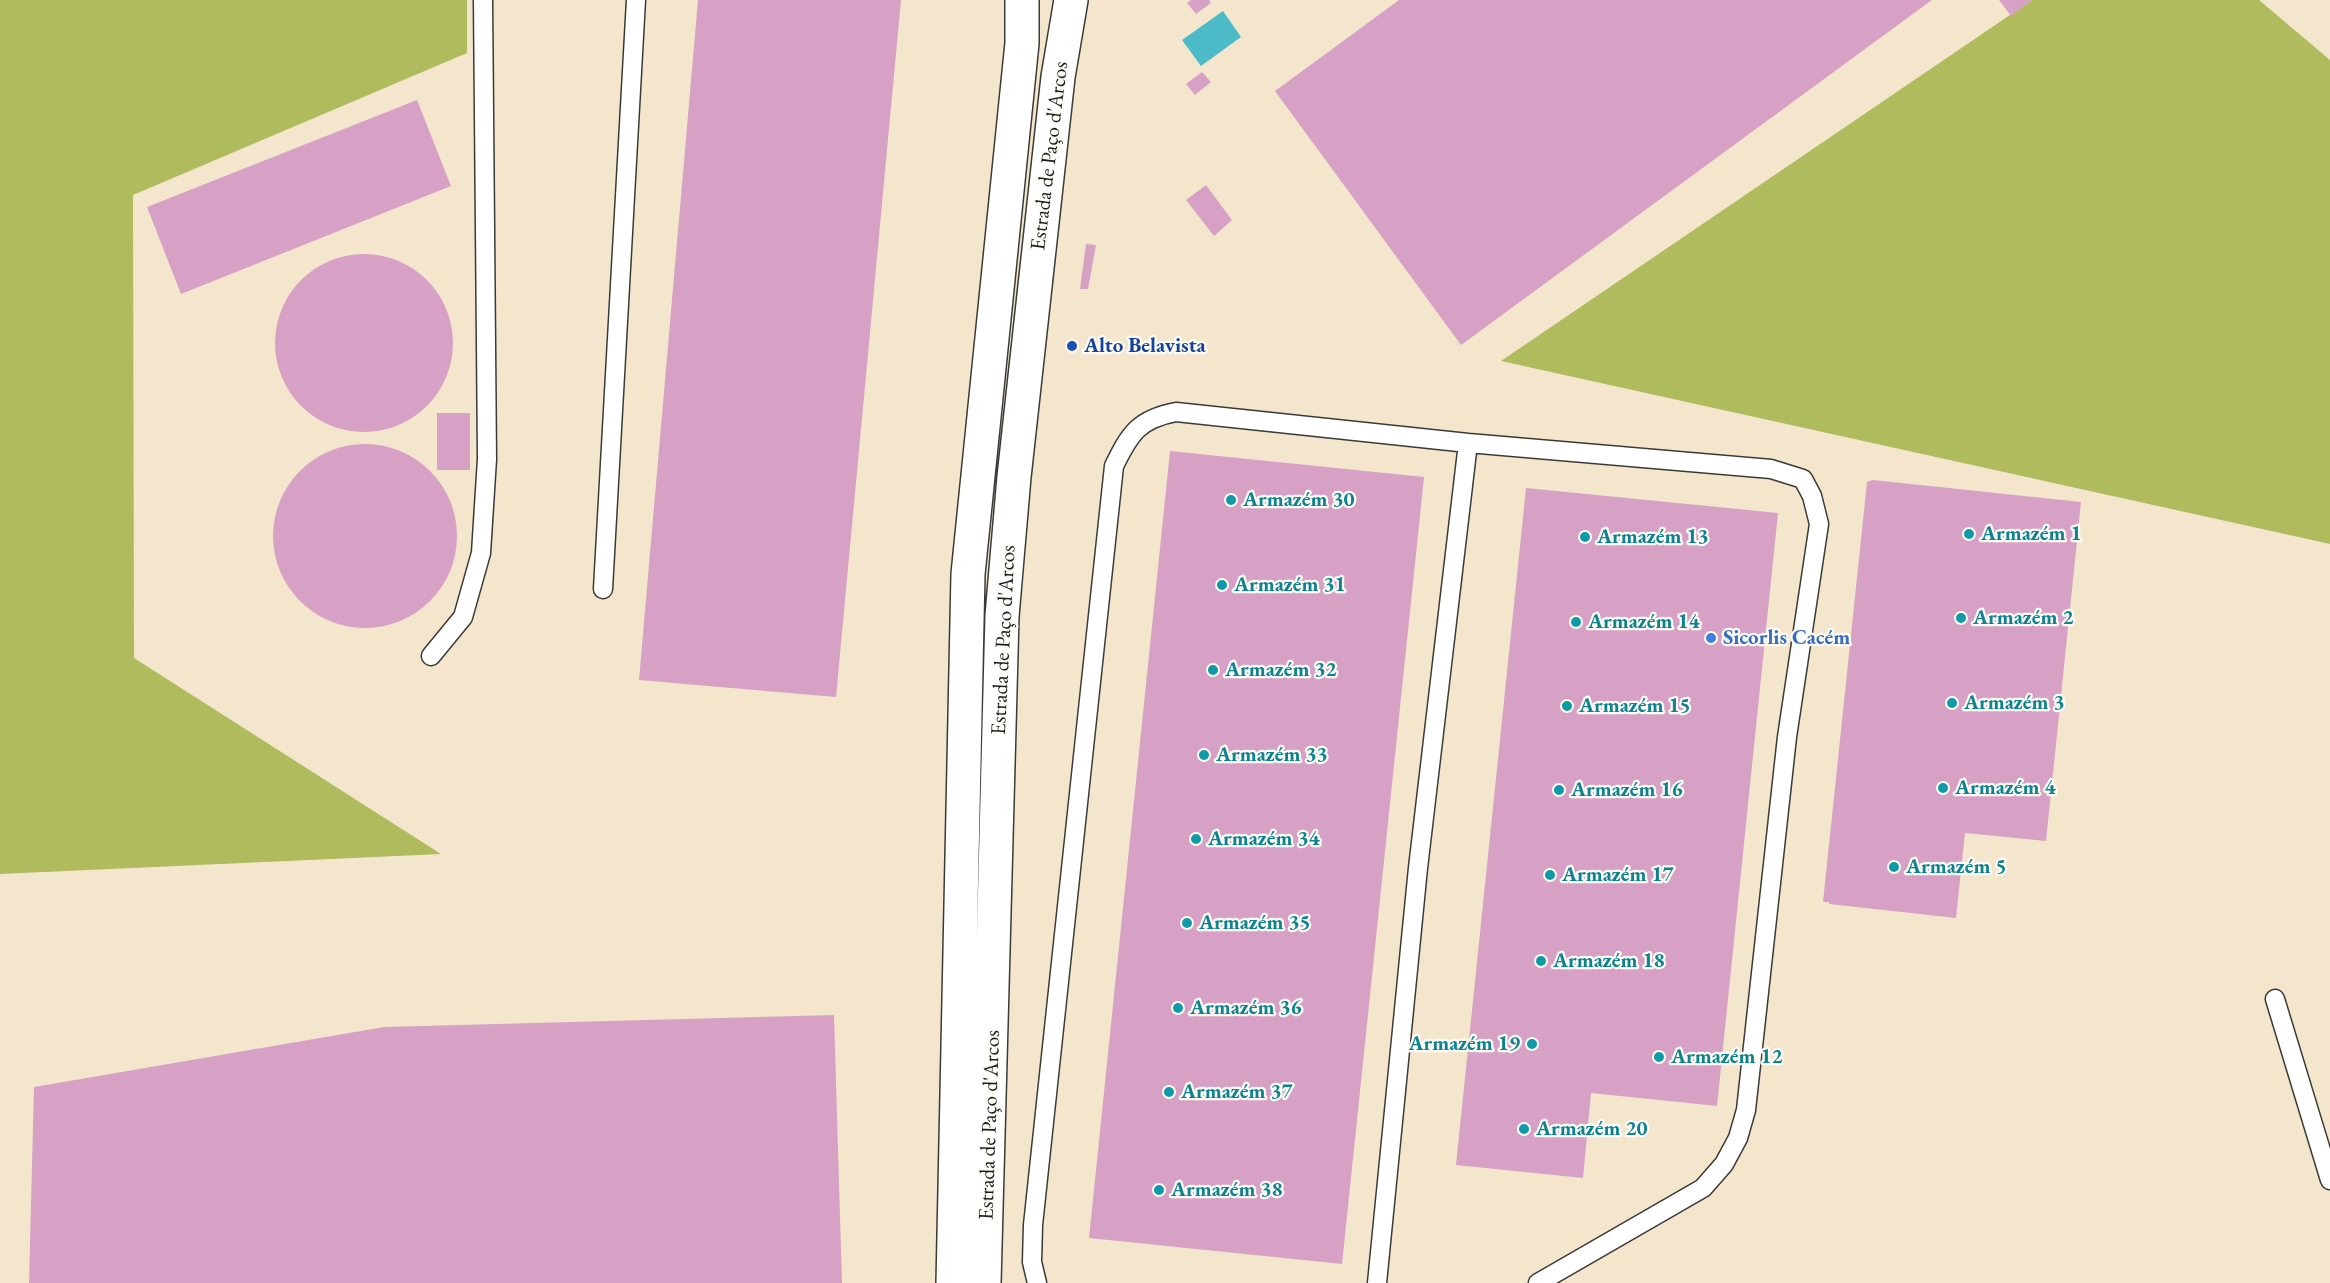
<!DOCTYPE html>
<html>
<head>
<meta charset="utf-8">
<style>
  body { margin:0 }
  canvas { display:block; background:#f3e6cd }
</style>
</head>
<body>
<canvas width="2330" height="1283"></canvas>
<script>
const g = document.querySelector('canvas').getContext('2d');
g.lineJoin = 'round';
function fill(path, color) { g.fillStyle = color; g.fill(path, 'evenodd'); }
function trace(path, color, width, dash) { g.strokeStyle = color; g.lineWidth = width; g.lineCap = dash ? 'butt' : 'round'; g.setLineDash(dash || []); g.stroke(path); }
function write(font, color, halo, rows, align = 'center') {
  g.font = font + ' "EB Garamond",serif'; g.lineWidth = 4.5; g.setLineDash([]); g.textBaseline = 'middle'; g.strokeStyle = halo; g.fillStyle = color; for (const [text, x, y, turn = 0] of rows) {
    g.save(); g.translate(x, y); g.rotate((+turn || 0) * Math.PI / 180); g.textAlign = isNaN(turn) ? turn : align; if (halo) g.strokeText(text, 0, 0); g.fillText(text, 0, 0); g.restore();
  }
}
fill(new Path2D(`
  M0,0h467v53l-334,142 1,463 307,196 -441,20z
  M2032,0h227l71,60v484l-829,-183z`), '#afbb5d');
fill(new Path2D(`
  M1223,11l18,26 -40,29 -19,-26z`), '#4dbac8');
fill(new Path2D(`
  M698,0h203l-65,697 -197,-17z
  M1191,0h18l2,3 -15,11 -9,-11z
  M1399,0h533l-471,345 -186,-254z
  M1999,0h33l-21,16z
  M1202,72l9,10 -16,13 -9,-11z
  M417,100l34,86 -270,108 -34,-87z
  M1206,185l26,35 -18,16 -28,-36z
  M1086,244l10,1 -8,44h-8z
  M275 343a89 89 0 1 1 178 0a89 89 0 1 1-178 0Z
  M437,413h33v57h-33z
  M273 536a92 92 0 1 1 184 0a92 92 0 1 1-184 0Z
  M1170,451l254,26 -82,787 -253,-26z
  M1873,480l208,22 -35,339 -81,-8 -9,85 -127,-14v-2h-6l44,-420z
  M1526,488l252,25 -61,593 -126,-13 -8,85 -127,-13z
  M834,1015l8,268h-813l5,-196 350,-60z`), '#d6a1c5');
const service = new Path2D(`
  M603,589l33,-589
  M431,656l32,-39 18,-64 6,-94 -4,-459
  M2275,999l55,181
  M1037,1283l-5,-21 1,-37 81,-759c16,-33 25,-47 62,-54l292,31 303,26 32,10 9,17 7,28 -32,213 -41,373 -8,28 -14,26 -21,24 -165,95
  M1377,1283l41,-415 50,-425`);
const primary = new Path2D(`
  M953,1283l15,-709 54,-531v-43
  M984,1283l18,-667 12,-139 44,-400 13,-77`);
trace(service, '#3c3a37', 21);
trace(primary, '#3c3a37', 36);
trace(service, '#fff', 18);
trace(primary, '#fff', 33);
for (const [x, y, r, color] of [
  [1072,346,6,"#1a4fb4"],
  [1231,500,6,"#0f9aa8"],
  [1969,534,6,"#0f9aa8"],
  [1585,537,6,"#0f9aa8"],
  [1222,585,6,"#0f9aa8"],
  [1961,618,6,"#0f9aa8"],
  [1576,622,6,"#0f9aa8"],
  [1711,638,6,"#3f7fe0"],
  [1213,670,6,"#0f9aa8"],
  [1952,703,6,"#0f9aa8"],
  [1567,706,6,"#0f9aa8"],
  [1204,755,6,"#0f9aa8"],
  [1943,788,6,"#0f9aa8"],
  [1559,790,6,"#0f9aa8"],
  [1196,839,6,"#0f9aa8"],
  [1894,867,6,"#0f9aa8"],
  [1550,875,6,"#0f9aa8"],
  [1187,923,6,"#0f9aa8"],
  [1541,961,6,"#0f9aa8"],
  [1178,1008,6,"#0f9aa8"],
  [1532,1044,6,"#0f9aa8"],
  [1659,1057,6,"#0f9aa8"],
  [1169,1092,6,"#0f9aa8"],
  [1524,1129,6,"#0f9aa8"],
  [1159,1190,6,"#0f9aa8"]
]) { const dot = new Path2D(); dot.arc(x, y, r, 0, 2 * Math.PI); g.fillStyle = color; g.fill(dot); trace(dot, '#fdfcf7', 2); }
write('21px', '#1c1c1c', '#fdfcf7', [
  ["Estrada de Paço d'Arcos",1050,156,-83],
  ["Estrada de Paço d'Arcos",1004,640,-87],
  ["Estrada de Paço d'Arcos",990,1125,-88]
]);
write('bold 21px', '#164399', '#fdfcf7', [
  ["Alto Belavista",1084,346]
], 'left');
write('bold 21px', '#0d838f', '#fdfcf7', [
  ["Armazém 30",1243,500],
  ["Armazém 1",1981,534],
  ["Armazém 13",1597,537],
  ["Armazém 31",1234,585],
  ["Armazém 2",1973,618],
  ["Armazém 14",1588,622],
  ["Armazém 32",1225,670],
  ["Armazém 3",1964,703],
  ["Armazém 15",1579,706],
  ["Armazém 33",1216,755],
  ["Armazém 4",1955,788],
  ["Armazém 16",1571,790],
  ["Armazém 34",1208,839],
  ["Armazém 5",1906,867],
  ["Armazém 17",1562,875],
  ["Armazém 35",1199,923],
  ["Armazém 18",1553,961],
  ["Armazém 36",1190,1008],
  ["Armazém 19",1520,1044,"right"],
  ["Armazém 12",1671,1057],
  ["Armazém 37",1181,1092],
  ["Armazém 20",1536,1129],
  ["Armazém 38",1171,1190]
], 'left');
write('bold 21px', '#366cbe', '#fdfcf7', [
  ["Sicorlis Cacém",1723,638]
], 'left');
</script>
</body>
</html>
